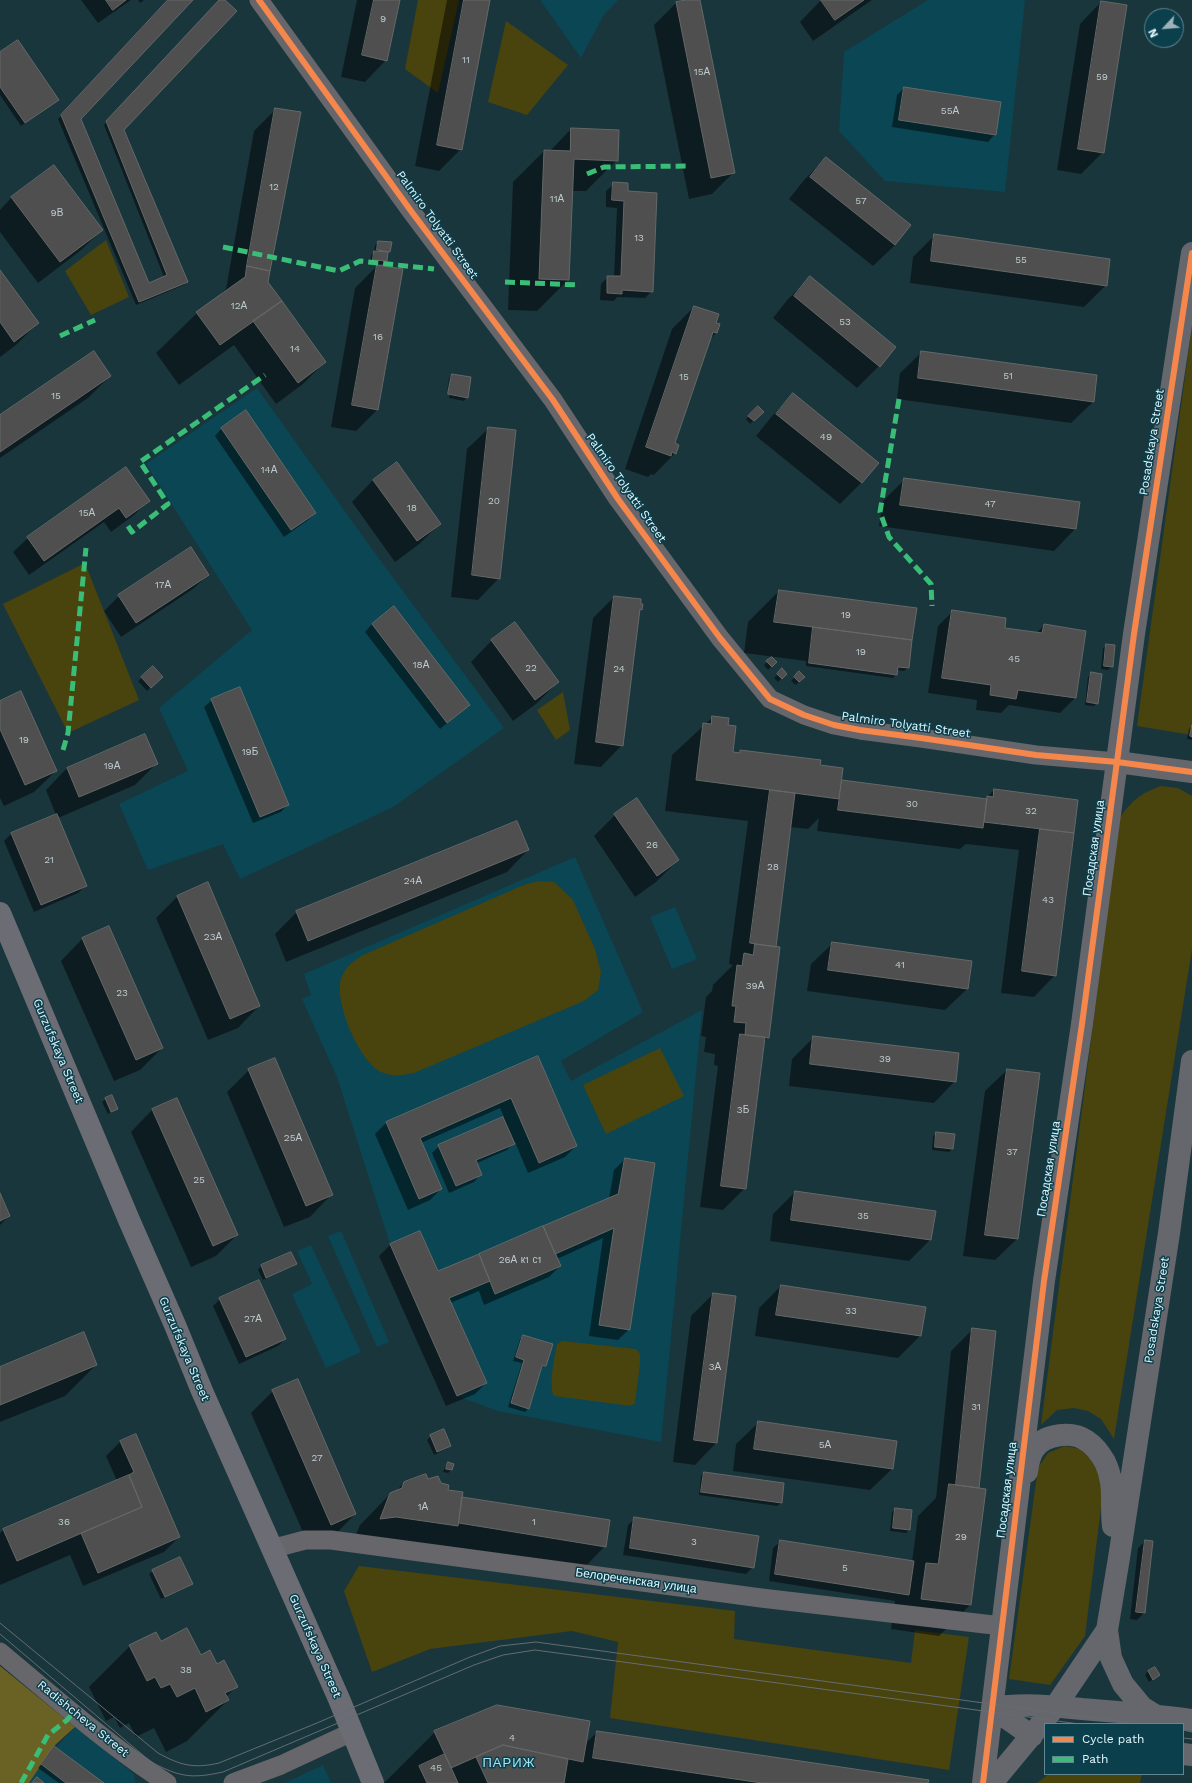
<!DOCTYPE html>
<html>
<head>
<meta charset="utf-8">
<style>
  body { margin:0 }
  #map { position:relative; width:1192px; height:1783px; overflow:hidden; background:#1a363d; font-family:"Work Sans",sans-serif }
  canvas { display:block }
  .legend { position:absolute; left:1044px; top:1723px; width:140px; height:52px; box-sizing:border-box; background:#0b3f4c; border:1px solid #618892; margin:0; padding:5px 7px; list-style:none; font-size:12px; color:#e3f6fc }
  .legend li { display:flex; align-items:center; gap:8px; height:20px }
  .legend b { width:20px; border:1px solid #618892 }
  .north { position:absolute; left:1144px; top:8px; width:40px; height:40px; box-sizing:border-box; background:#0b3f4c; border:1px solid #618892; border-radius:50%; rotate:244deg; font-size:11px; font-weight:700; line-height:16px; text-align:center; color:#e3f6fc }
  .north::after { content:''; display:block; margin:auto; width:14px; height:18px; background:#9db3b9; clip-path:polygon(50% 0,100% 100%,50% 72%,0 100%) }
</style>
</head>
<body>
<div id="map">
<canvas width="1192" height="1783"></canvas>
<ul class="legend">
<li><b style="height:5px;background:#f5874c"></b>Cycle path</li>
<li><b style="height:5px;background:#3abd76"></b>Path</li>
</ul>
<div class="north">N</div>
</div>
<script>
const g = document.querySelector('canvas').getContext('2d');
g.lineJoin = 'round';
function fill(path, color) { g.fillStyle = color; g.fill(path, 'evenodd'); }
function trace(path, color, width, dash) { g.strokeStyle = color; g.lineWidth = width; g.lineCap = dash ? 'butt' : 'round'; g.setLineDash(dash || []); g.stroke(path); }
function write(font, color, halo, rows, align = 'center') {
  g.font = font + ' "Work Sans",sans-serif'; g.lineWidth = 3; g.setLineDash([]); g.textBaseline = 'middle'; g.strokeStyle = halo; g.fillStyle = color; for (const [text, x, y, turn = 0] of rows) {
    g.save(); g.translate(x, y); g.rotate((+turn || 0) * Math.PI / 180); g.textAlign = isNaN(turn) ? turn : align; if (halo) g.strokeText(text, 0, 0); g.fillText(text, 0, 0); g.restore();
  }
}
fill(new Path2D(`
  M540,0h78l-15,16 -22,42z
  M928,0h97l-20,192 -120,-11 -46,-50 5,-79z
  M257,388l112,157 135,183 -111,79 -153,72 -17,-35 -75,26 -29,-66 69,-33 -29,-63 93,-78 -106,-166z
  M575,857l68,155 -82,49 10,20 131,-71 -41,432 -163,-31 -41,-15 -67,-152 -53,-167 -35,-78 9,-4 -7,-21z
  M675,907l22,52 -25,10 -22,-52z
  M341,1231l48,111 -12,5 -49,-111z
  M311,1245l50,107 -35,16 -34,-74 20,-10 -15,-33z
  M75,1727l59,47 1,9h-106l12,-19z
  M323,1765l8,18h-46z`), '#0a4654');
fill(new Path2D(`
  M418,0h41l-21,93 -33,-24z
  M506,21l62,44 -41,50 -39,-13z
  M106,240l23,57 -38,18 -26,-44z
  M1192,326v409l-55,-9z
  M85,563l54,137 -71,33 -65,-129z
  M563,692l7,38 -14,10 -19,-30z
  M1161,786l17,2 14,8v153l-78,490 -13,-20 -13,-8 -14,-3 -17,2 -16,15 79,-608c13,-17 21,-24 41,-31z
  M539,881l15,1 19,18 22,49 6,23 -3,18 -14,11 -170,72c-11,2 -22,4 -33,-1 -22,-11 -47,-70 -40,-93 4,-12 11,-17 22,-24l163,-71z
  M660,1048l24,48 -78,38 -23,-49z
  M562,1341l74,8 4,5v10l-5,39 -4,3 -77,-10c-6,-9 1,-41 3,-52z
  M1065,1446l21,4 18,33 -19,153 -35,49 -41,-6 29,-211 10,-15z
  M359,1566l376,45 -1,28 177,24 4,-33 54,7 -20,133 -339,-52 8,-76 -46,-11 -142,18 -58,23 -28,-81z
  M1049,1774h93l-2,9h-103z`), '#49430e');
fill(new Path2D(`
  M0,1666l75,61 -21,19 -25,37h-29z`), '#6a6125');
fill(new Path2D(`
  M81,0h50l-33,23z
  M138,0h6l-4,3z
  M170,0h21l-112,118 69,167 16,-8 -60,-152 116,-125h4l-101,130 64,152 -3,3 -48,20 -78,-186z
  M357,0h42l-13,60 -21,22 -24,-5z
  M447,0h42l-28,149 -22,22 -24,-5z
  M692,0h7l34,173 -21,21 -23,5 -35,-174 22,-22z
  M821,0h51l-59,41 -13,-19z
  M1101,2l2,150 -22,22 -24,-4 23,-146z
  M0,53l54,50 -33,23 -21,-31z
  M904,88l91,46 -7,8 -96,-15 5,-32z
  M276,109l-9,173 58,80 -22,22 -27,20 -42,-59 -55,40 -23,-32 41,-40 16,-12 13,-12 28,-158z
  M571,129l46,31 -31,31h-15l-3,89 -31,31 -29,-1 5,-128 31,-31h6z
  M826,158l69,87 -22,21 -84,-67 15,-19z
  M614,184l13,8 25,99 -7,7 -28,-1 -3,4 -14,-1 1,-16 7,-7h6l3,-69 -11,-1v-16z
  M12,197l90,33 -22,21 -42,32 -38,-51v-22z
  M935,235l171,50 -22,22 -174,-24 3,-26z
  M378,242l11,9 -3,3v7l-4,3 -12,-1 1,-8 3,-3 1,-7z
  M377,266l1,143 -22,22 -25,-4 24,-139z
  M0,272l38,51 -22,22 -16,12z
  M810,278l84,69 -15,19 -22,22 -84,-70 15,-19z
  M694,307l24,18 -2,8 -7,7 -35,104 1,9 -21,22 -3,-1 -3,3 -23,-8 47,-140z
  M922,352l171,50 -22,21 -174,-24 3,-26z
  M452,375l15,22 -3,4 -15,-3 3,-21h-2l-4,20 3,-19z
  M110,376l-22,22 -88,60v-41z
  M793,394l84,69 -16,20 -21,21 -84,-68 16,-20z
  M758,407l4,5 -12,12 -4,-5z
  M222,428l93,85 -7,7 -24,17 -69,-101z
  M489,428l10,150 -21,22 -27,-3 16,-148z
  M126,468l23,32 -15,15 -23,17 -7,-10 -75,53 -16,-23 15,-14z
  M905,479l174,24 -4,26 -21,22 -175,-25 4,-25z
  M373,480l67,44 -22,21 -23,17 -43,-60z
  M190,549l18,26 -15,14 -72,48 -17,-26 15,-15z
  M779,591l129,77 -4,3 -8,-1v4l-3,4 -87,-12v-5l-62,-8 4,-31z
  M614,597l27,12 -2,2 -17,134 -21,22 -27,-3 19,-146z
  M953,611l51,18 32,5 8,-9 31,73 -15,15 -51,-8 -8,8 -25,-3 1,-10 -49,-7 10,-67z
  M372,624l97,81 -29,24 -75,-97z
  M492,640l66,42 -22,22 -23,17 -42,-59z
  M1107,645l5,21 -4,4 -7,-1 2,-21z
  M772,658l4,4 -8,8 -4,-5z
  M153,668l8,9 -14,14 -9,-10z
  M782,670l4,4 -8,8 -4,-4z
  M799,673l4,4 -7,8 -5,-4z
  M1091,673l6,30 -3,3 -9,-1 3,-28z
  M212,700l76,104 -7,8 -28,11 -49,-116z
  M0,702l56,69 -22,21 -30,14 -4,-8z
  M713,717l14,9 5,27 6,1 3,-3 78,15 22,15 144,18 9,-9 83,11 -22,174 -21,22 -33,-4 18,-143 -53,-6 -6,5 -143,-18 2,-13 -11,11 -18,-2 -15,120 -7,90 -5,6 -18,145 -22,22 -23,-3 18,-141 -4,-1 1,-11 -11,-2 2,-15 -5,-1 5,-39 6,-6 1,-6 20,-20 -4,-1 19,-143 -83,-10 7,-56z
  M1192,726v14l-5,-1 2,-10z
  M156,764l-21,21 -77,33 27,68 -7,7 -44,19 -30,-71 7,-7 45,-19 -10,-25 21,-22z
  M615,815l63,45 -22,22 -21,15 -41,-61z
  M528,850l-21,22 -221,90 -11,-28 22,-22z
  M178,896l81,110 -21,22 -30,12 -52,-122z
  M108,928l54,120 -22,22 -26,11 -53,-120 21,-22z
  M833,943l134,46 -22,21 -138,-19 4,-27z
  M814,1037l141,44 -21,22 -145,-17 3,-27z
  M537,1058l39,88 -11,11 -37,16 -13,-31 -8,8 -30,13 4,11 -7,8 -25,11 -17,-40 7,-7 65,-29 -4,-9 -79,35 20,46 -11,11 -22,10 -33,-76 11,-11z
  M249,1070l82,125 -21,22 -26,10 -57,-135z
  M1007,1070l10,169 -22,21 -32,-4 22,-165z
  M106,1099l10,10 -8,5 -6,-12z
  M177,1099l60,136 -21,21 -25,11 -60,-135 21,-22z
  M937,1133l15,16 -3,3 -17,-2 1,-14z
  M625,1159l4,170 -11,11 -29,-4 14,-98 -46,21 3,7 -11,11 -65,28 -5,-14 -29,12 36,80 -11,11 -29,12 -67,-150 11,-11 29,-13 18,41 172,-74 5,-29z
  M795,1192l135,48 -21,21 -139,-20 3,-27z
  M0,1196l9,20 -9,9z
  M291,1253l5,11 -4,3 -29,13 -5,-10 3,-4z
  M781,1286l143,22 -4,28 -22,22 -143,-22 4,-28z
  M713,1294l22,3 -19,146 -21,22 -22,-3 18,-146z
  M220,1299l65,40 -7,7 -39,18 -26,-58z
  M973,1329l5,158 -8,118 -31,31 -48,-7 4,-28 -126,-20 4,-33 8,-7 131,21 6,-46 18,-18 15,-147z
  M523,1336l22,30 -5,3 -12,40 -3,3 -17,-5 14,-44 -9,-2 7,-22z
  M96,1365l-31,31 -65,26v-54z
  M273,1391l82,123 -21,22 -25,10 -58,-133z
  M758,1423l134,46 -22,21 -137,-19 3,-27z
  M431,1436l19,10 -4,3 -12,6 -7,-15z
  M121,1441l58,96 -15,15 -81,34 -13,-31 -70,30v-52l4,-4 113,-48 -11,-25z
  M448,1464l4,1 -1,5 -3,3 -5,-1 2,-5z
  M704,1473l77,30 -4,3 -78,-11 2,-19z
  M428,1480l12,4 21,16 144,46 -21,22 -146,-23 -12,12 -76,-8 10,-24 31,-32 5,-2 8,-8z
  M896,1509l13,21 -3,3 -16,-2 2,-19z
  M635,1518l118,49 -7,7 -123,-19 5,-30z
  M1145,1541h7l-8,72 -7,7 -7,-1 8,-71z
  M153,1571l39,12 -4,4 -27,12 -12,-25z
  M160,1643l40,13 17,9 20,21 -11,11 2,3 -41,41 -21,11 -12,-24 -18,9 -7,-14 -9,5 -6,-11 -8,4 -17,-34 41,-41z
  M1148,1671l11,4 -10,7 -4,-7z
  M435,1732l150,12 12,-12 330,51h-543z
  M54,1747l48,36h-43l-21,-15z`), '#0007');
const building = new Path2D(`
  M106,0h20l-13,10z
  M168,0h25l-112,119 68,164 18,-8 -61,-154 113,-121h6l12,11 -113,119 64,152 -49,20 -78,-187z
  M374,0h26l-13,61 -25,-6z
  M464,0h26l-28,150 -25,-5z
  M687,0h13l35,173 -24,5 -35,-176z
  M821,0h43l-29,20z
  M1101,1l26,4 -23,148 -26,-4z
  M18,40l41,60 -34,23 -25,-36v-35z
  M904,87l97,15 -5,33 -97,-15z
  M275,108l26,4 -31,159 -23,-5z
  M571,128l48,2 -1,31 -44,-2 -5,121 -30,-1 5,-129 26,1z
  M826,157l85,68 -16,20 -85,-68z
  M54,165l49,65 -43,32 -49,-65z
  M613,182l15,1v8l29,2 -4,99 -31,-2v4l-15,-1v-17h14l3,-75 -12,-1z
  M934,234l176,25 -3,27 -176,-25z
  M378,241l14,1 -2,10 -13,-2z
  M374,251l14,1 -1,9 -14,-1z
  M377,265l26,4 -25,141 -26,-5z
  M247,266l23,5 -2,11 14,19 -62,44 -24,-33 49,-35z
  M0,270l39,53 -25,19 -14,-20z
  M810,276l86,71 -16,20 -86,-71z
  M282,301l44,61 -28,21 -45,-62z
  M694,306l25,8 -3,9 4,1 -3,9 -4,-1 -38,111 4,2 -3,9 -4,-2 -1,4 -25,-9z
  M94,351l17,25 -111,76v-37z
  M921,351l176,24 -3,27 -176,-24z
  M452,374l19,3 -3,21 -20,-4z
  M793,393l86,70 -17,20 -86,-69z
  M758,406l6,6 -10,9 -6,-5z
  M246,410l70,103 -25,17 -70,-102z
  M488,427l28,3 -16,149 -28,-4z
  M397,462l44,62 -24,17 -44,-61z
  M126,467l24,34 -24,17 -7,-10 -75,53 -17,-24z
  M904,478l176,24 -4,27 -176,-24z
  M191,547l18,28 -73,48 -18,-28z
  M779,590l138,18 -5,32 -138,-18z
  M614,596l27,3v5h2l-1,6 -2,-1 -17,137 -27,-4z
  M394,606l76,99 -23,18 -75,-99z
  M952,610l54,8 -1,10 37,5 2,-9 42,7 -10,67 -58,-8 -2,9 -26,-4 1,-10 -49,-7z
  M515,622l44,60 -24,18 -44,-60z
  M813,627l99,13 -3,28 -11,-1 -1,8 -88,-12z
  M1106,644l9,1 -2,22 -9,-1z
  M772,657l5,5 -5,5 -6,-6z
  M153,666l10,11 -12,11 -10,-11z
  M782,668l5,6 -5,5 -5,-5z
  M799,671l6,6 -6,5 -5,-5z
  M1091,672l11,2 -4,30 -11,-2z
  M240,687l49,118 -29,12 -49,-118z
  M21,691l36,80 -32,14 -25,-56v-28z
  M712,716l17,2 -1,7 8,1 -3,26 7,1v-3l81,10 -1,5 23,3 -4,31 -143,-19 7,-57 8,1z
  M1192,725v12l-2,-1z
  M145,734l13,30 -79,33 -12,-29z
  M842,780l145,19 -4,29 -145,-18z
  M994,789l84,11 -4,33 -90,-11 3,-26 6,1z
  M770,790l25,3 -19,154 -26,-4z
  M637,798l42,62 -22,16 -43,-62z
  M57,814l30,72 -46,19 -30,-72z
  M517,821l12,29 -221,91 -12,-30z
  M1040,829l34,4 -18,143 -34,-5z
  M208,882l52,124 -30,13 -53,-123z
  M109,926l54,122 -27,12 -54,-122z
  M832,942l140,19 -4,28 -140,-19z
  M755,944l25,3 -11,91 -24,-3 1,-12 -12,-1 2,-16h-4l5,-41 5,1 2,-13 9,2z
  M740,1034l25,3 -19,152 -25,-3z
  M813,1036l146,17 -3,29 -146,-18z
  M538,1056l39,90 -38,17 -28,-65 -91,40 22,51 -23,10 -33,-77z
  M275,1058l58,137 -27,11 -58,-137z
  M1007,1069l33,4 -22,166 -33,-4z
  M112,1095l6,14 -7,3 -6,-14z
  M177,1098l61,137 -25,11 -61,-137z
  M503,1117l12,27 -39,16 6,15 -26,11 -18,-41z
  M936,1132l19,2 -2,15 -18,-2z
  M625,1158l30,5 -25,167 -31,-5 15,-97 -59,26 -12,-28 75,-32z
  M795,1191l141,20 -5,29 -140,-20z
  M0,1193l10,23 -10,5z
  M543,1226l18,40 -66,28 -16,-40z
  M420,1231l18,40 41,-17 11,27 -41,17 38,85 -30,13 -67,-152z
  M291,1252l6,12 -31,14 -5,-13z
  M259,1280l27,59 -40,18 -27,-59z
  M781,1285l145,22 -5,29 -145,-21z
  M713,1293l23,3 -19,147 -23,-3z
  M972,1328l24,3 -17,157 -23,-3z
  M84,1332l13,33 -97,40v-38z
  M523,1335l30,9 -7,22h-4l-13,43 -18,-6 13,-43 -8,-3z
  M298,1379l58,135 -25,11 -59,-135z
  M758,1421l139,20 -4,28 -139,-20z
  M444,1429l7,17 -14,6 -7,-17z
  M136,1434l44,103 -82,36 -17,-40 61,-26 -13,-32 5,-3 -14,-31z
  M448,1462l6,2 -2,6 -6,-1z
  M704,1472l80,11 -2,20 -81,-11z
  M426,1474l2,5 10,-3 3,7 8,2 -1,5 15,2 -5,34 -62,-9 -16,2 10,-26 12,-5 2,-6z
  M129,1475l13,32 -125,54 -14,-32z
  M949,1484l37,5 -15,116 -50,-6 5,-36 12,1z
  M462,1497l148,23 -4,27 -147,-24z
  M895,1508l17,2 -2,20 -17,-2z
  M634,1517l125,19 -5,32 -124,-20z
  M780,1540l134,21 -5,34 -134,-21z
  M1145,1540l8,1 -8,72 -9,-1z
  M180,1557l13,27 -28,13 -13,-27z
  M187,1628l14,27 9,-5 7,14 7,-4 14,27 -13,6 4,7 -23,12 -11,-24 -18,9 -7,-13 -9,4 -6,-11 -8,4 -18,-36 27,-13 5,9z
  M1155,1667l5,8 -7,5 -5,-9z
  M497,1705l93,16 -7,41 -80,-17 -52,23 -17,-37z
  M597,1731l332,49 -1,3h-166l-169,-25z
  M503,1745l65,14 -4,24h-76l-12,-26z
  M54,1746l50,37h-38l-25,-19z
  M445,1754l13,29h-31l-8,-17z
  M37,1777l7,6h-12z`);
fill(building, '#4e4f4e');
trace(building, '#656867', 1);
trace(new Path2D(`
  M259,0l152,211 142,189 65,99 102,139 50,61 34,16 30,10 26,5 61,8 115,17 81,7
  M271,1549l34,-9h26l430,58 241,28
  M0,1652c54,45 108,93 167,131
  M233,1783l48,-18 71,-33`), '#67666b', 19);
trace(new Path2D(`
  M1117,762l75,10
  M1027,1472c1,-8 2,-16 7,-23 11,-16 39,-18 53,-8 8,5 14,14 18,21 11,23 5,41 8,64
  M992,1708c29,-5 61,-2 90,1 37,3 73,6 110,11
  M992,1708l40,28
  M1155,1715l-13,-8 -19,-23 -12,-26 -4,-28 12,-72 50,-325 23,-172
  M1183,1754l9,1
  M983,1783l61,-502 38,-257 52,-390 58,-381
  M992,1783l63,-76 52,-77`), '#65676d', 22);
trace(new Path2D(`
  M0,913l129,307 46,105 27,66 137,308 34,84`), '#6c6d74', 22);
trace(new Path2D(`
  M0,1623l158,130c22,12 35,16 61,10l98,-40 153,-66 30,-11 36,-4 602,82
  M0,1634l151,128c29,15 40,17 72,10l251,-107 29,-10 32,-5 544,74
  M1183,1730l9,2
  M1183,1738l9,1`), '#656c71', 1);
trace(new Path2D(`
  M587,174l17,-7 83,-1
  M223,247l116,24 21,-10 74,8
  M505,282l75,3
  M60,336l35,-16
  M899,399l-19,113 9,25 42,47 1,22
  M128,526l4,6 36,-28 -28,-42 125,-87
  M63,750l5,-17 18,-185
  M21,1783l27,-48 19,-15 6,-7`), '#3abd76', 5, [10, 5]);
trace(new Path2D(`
  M259,0l152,211 142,189 65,99 102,139 50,61 34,16 30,10 26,5 61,8 115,17 81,7 75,10
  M983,1783l61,-502 38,-257 52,-390 58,-381`), '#f5874c', 6);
write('10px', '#beccd0', null, [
  ["9",383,19],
  ["11",466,60],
  ["15А",702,72],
  ["59",1102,77],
  ["55А",950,111],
  ["12",274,187],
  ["11А",557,199],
  ["57",861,201],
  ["9В",57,213],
  ["13",639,238],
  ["55",1021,260],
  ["12А",239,306],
  ["53",845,322],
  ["16",378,337],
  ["14",295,349],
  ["51",1008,376],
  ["15",684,377],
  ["15",56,396],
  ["49",826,437],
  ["14А",269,470],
  ["20",494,501],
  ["47",990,504],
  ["18",412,508],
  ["15А",87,513],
  ["17А",163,585],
  ["19",846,615],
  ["19",861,652],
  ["45",1014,659],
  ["18А",421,665],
  ["22",531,668],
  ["24",619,669],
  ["19",24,740],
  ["19Б",250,752],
  ["19А",112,766],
  ["30",912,804],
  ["32",1031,811],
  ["26",652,845],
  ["21",49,860],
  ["28",773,867],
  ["24А",413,881],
  ["43",1048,900],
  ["23А",213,937],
  ["41",900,965],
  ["39А",755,986],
  ["23",122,993],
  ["39",885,1059],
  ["3Б",743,1110],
  ["25А",293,1138],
  ["37",1012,1152],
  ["25",199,1180],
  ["35",863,1216],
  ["26А к1 с1",520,1260],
  ["33",851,1311],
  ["27А",253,1319],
  ["3А",715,1367],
  ["31",976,1407],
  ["5А",825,1445],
  ["27",317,1458],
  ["1А",423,1507],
  ["36",64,1522],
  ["1",534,1522],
  ["29",961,1537],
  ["3",694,1542],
  ["5",845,1568],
  ["38",186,1670],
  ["4",512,1738],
  ["45",436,1768]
]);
write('12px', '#e3f6fc', '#0b3f4c', [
  ["Palmiro Tolyatti Street",437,225,54],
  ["Posadskaya Street",1152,442,-81],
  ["Palmiro Tolyatti Street",626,488,55],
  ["Palmiro Tolyatti Street",906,725,8],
  ["Посадская улица",1094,848,-82],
  ["Gurzufskaya Street",58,1051,67],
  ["Посадская улица",1049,1169,-81],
  ["Posadskaya Street",1157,1310,-81],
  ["Gurzufskaya Street",184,1349,67],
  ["Посадская улица",1007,1490,-83],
  ["Белореченская улица",636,1581,8],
  ["Gurzufskaya Street",315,1646,66],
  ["Radishcheva Street",83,1719,39]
]);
g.letterSpacing = '1px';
write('13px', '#a2e3f6', '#0b3f4c', [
  ["ПАРИЖ",509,1763]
]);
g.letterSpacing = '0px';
</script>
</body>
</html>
